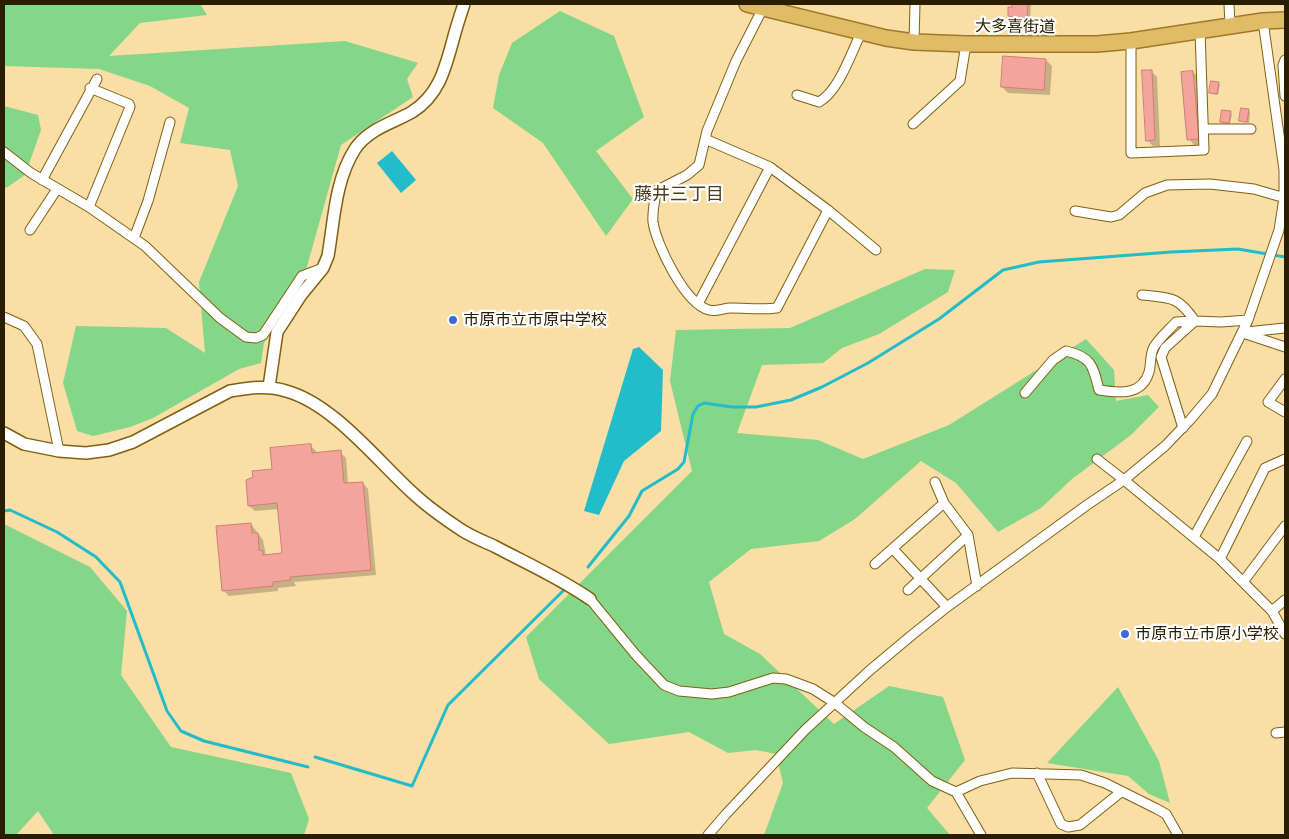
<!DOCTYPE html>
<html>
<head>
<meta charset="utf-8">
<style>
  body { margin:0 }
  #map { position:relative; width:1289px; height:839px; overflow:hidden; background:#f9dea6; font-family:Montserrat,sans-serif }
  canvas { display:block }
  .frame { position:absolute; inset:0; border:5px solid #2a1e00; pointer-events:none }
</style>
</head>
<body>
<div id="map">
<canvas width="1289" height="839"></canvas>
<div class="frame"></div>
</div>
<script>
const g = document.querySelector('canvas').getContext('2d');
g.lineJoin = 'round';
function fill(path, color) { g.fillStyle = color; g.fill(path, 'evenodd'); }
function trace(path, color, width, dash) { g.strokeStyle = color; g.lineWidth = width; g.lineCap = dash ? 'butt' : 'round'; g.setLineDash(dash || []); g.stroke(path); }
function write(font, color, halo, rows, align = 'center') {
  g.font = font + ' Montserrat,"Noto Sans JP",sans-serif'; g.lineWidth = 4.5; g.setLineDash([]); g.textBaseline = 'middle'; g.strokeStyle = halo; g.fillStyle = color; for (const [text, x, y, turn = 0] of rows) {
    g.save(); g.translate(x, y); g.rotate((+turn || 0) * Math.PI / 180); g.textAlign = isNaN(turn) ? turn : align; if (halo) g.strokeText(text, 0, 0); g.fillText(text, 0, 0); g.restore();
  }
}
fill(new Path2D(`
  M4,4h196l7,11 -67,8 -31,33 236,-15 73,22 -11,16 6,18 -72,48 -40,143 -37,55 -3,20 -22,6 -86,49 -23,9 -37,9 -16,-5 -14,-48 13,-57 90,2 39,25 -6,-71 39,-96 -8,-36 -50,-7 9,-35 -39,-22 -51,-17 -95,-3z
  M560,11l54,25 30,81 -48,34 37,48 -27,37 -63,-93 -50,-35 6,-33 13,-32z
  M4,106l34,9 3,15 -16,45 -19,13 -2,-2z
  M925,269l30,1 -7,22 -69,42 -37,14 -19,15 -61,2 -25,68 81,7 45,19 86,-34 137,-86 28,31 2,31 32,-6 11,12 -28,28 -59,44 -31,29 -43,24 -42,-49 -35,-22 -66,58 -36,22 -68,8 -42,33 15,52 36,20 74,70 55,-38 54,11 22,63 -38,48 23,27h-186l19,-52 -7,-29 -20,-4 -28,3 -39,-21 -80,12 -70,-65 -13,-42 166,-166 -22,-90 6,-51 114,-2z
  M4,524l86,43 37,44 -6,64 50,72 120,26 18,46 -5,16h-250l-16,-24 -22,24h-12z
  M1118,687l41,74 11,42 -21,-9 -21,-18 -81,-13z`), '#84d688');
fill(new Path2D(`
  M392,151l24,29 -15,13 -24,-30z
  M639,347l24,23 -2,61 -37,30 -25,54 -15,-4 49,-162z`), '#23bcca');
fill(new Path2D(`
  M1014,4h17l-1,18 -17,-2 -4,-4 4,-7z
  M1046,60l6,6 -2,29 -42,-2 -6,-6z
  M1151,71l6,6 3,69h-7l-6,-6z
  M1193,72l6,6 6,66 -11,1 -5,-6z
  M1218,83l2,1 -2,11 -6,-1 -2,-2z
  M1248,111l2,1 -1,11 -7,-1 -2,-2z
  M1230,112l2,2 -2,10 -7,-1 -1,-1z
  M310,445l6,6v3l24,-2 6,6 2,26 15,-1 5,6 8,86 -82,7 2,4 -18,2v3l-49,5 -6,-6 28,-66 12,16 3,16 18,-2 -5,-45 -24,2 -6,-5 25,-36z`), '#0003');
trace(new Path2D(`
  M4,511l6,-1 47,22 39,25 24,25 47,129 14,20 23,10 104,26
  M588,567l41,-51 13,-25 36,-22 6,-7 9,-48 5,-8 6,-3 28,4h24l35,-7 31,-13 46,-24 71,-44 64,-49 36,-8 132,-10 67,-3 47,8
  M315,757l97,29 36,-81 116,-115`), '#23bcca', 3);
const building = new Path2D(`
  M1012,4h16l-1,15 -19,-3v-9h4z
  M1003,56l43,3 -2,31 -43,-3z
  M1142,70h10l3,70 -9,1z
  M1193,71l6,68 -12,1 -6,-68z
  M1211,81l8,1 -2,12 -8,-1z
  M1241,108l8,1 -2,13 -8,-1z
  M1222,110l9,1 -2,12 -9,-1z
  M311,444l1,9 29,-3 3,33 19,-1 8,88 -81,7 1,3 -18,2v4l-51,5 -6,-65 35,-3 1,10h6l1,17 4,1v4l19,-2 -5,-50 -29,3 -2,-26 7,-3 -1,-6 20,-2 -2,-21z`);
fill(building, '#f5a49c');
trace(building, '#cc7e77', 1);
const minor = new Path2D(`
  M1229,4l1,21
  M763,8l-27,53 -29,70 -8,34 -12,10 -31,16c-1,10 -4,21 -3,31 3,22 32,82 56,88 8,2 14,-2 22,-2 16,0 31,2 46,0l51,-98
  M1131,41v112l73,-3 -4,-120
  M914,42l1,-38
  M1285,60l-2,5 2,31
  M797,95l22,7c20,-11 32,-49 42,-69
  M913,124l47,-43 6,-37
  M1204,129h47
  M705,139l65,28 58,43 48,40
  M4,152l27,21 58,34 56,39 75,72 26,19 10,1 7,-3 39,-59 21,-8
  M42,180l55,-101
  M89,207l41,-100 -1,-3 -39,-16
  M1075,211l36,6 8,-2 26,-22 22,-8 43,-1 44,5 31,9
  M30,230l27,-41
  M134,238l14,-37 22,-79
  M698,304l72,-137
  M4,317l20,9 13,18 22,107
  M1246,332l39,-4
  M1243,333l42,14
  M1285,379l-17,23 17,10
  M1025,393l28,-33 13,-9c26,6 27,15 33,39 20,3 43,6 50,-18 2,-7 1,-16 4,-23 3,-8 17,-20 23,-27l19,-1c-17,-25 -24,-23 -53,-26
  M1183,428l-22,-71 4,-9 30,-27 26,1 27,-2
  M1097,459l27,21 96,79 52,52 13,23
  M935,482l9,21 24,32 9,51
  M1194,537l53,-96
  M893,549l54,58
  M1220,559l45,-91 20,-9
  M875,564l69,-61
  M1243,582l42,-56
  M908,590l60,-55
  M590,599l45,55 29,31 15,6 33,3 17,-2 44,-14 13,1 27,10 22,14 29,24 30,20 38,34 24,11 24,-11 32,-8 69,2 24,8 52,26 9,5 12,21
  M1272,611l13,-11
  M1276,733l9,-1
  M1037,773l24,51 7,3 12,-2 41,-33
  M956,792l25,43
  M708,835l18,-21 79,-84 64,-59 43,-36 35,-28 140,-102 37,-25 41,-34 25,-26 22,-26 36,-74 31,-90 5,-32v-28l-21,-149`);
const tertiary = new Path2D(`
  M269,387l8,-55 24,-37 22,-27 5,-12c6,-35 7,-76 27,-107 13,-20 38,-26 57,-37 27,-17 33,-43 41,-72 3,-12 7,-24 11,-36
  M4,433l20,11 35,7 27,2 23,-3 24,-8 97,-51c19,-3 37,-6 56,0 48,13 92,71 129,104 13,12 30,24 45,34 10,7 23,12 34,17 32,17 66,32 96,53`);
const trunk = new Path2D(`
  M747,4l139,34 28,4 52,2h131l34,-3 132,-20 22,-1`);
trace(minor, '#806113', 11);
trace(tertiary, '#806113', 14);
trace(trunk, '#9c7a2a', 18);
trace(minor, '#fff', 9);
trace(tertiary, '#fff', 11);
trace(trunk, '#e0bc67', 15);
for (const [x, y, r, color] of [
  [453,320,5,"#3f6adb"],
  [1125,634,5,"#3f6adb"]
]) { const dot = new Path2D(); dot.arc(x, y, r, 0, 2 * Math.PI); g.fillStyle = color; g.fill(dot); trace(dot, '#fff', 2); }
write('16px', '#2a1e00', '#fff', [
  ["大多喜街道",1015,27,1]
]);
write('16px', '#2a1e00', '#fff', [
  ["市原市立市原中学校",463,320],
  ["市原市立市原小学校",1135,634]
], 'left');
write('18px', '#4d3c17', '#fff', [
  ["藤井三丁目",679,195]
]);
</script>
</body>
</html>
